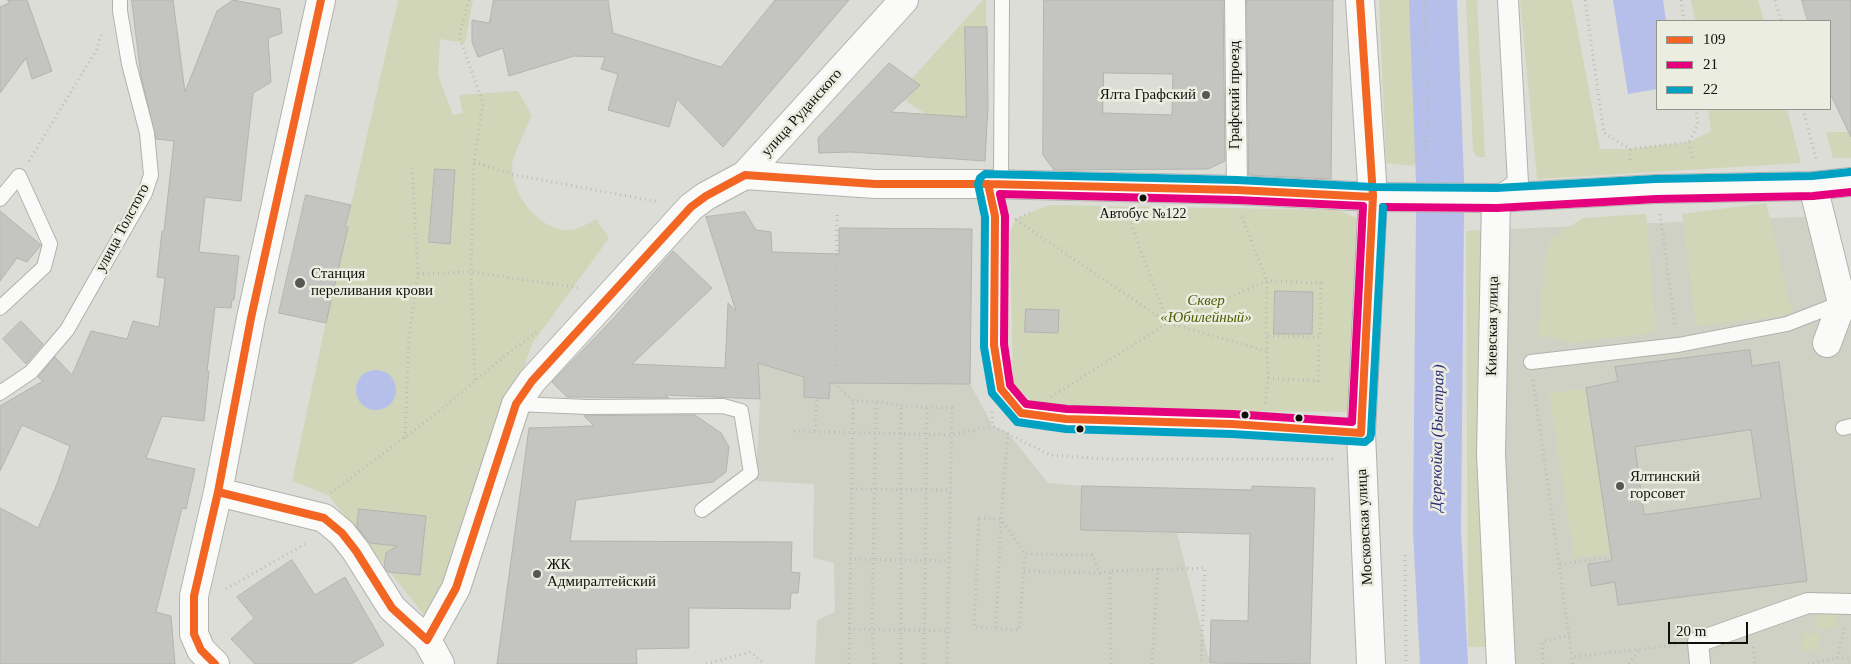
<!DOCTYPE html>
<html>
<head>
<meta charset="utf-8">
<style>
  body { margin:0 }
  #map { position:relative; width:1851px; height:664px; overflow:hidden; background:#dcddd7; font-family:"Times New Roman",serif }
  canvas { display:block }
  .legend { position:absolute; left:1656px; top:20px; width:175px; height:90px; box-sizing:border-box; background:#ebede1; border:1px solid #93958c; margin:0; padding:6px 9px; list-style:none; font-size:15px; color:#10110d }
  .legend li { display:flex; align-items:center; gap:10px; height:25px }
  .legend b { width:25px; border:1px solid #93958c }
  .scale { position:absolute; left:1668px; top:622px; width:80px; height:22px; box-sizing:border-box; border:2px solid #10110d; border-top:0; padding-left:6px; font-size:15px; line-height:18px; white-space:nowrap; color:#10110d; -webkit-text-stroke:4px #ebede1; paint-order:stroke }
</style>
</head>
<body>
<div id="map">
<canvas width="1851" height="664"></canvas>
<ul class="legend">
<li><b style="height:6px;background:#f26522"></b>109</li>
<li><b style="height:6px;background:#e5007d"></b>21</li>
<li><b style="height:6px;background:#01a1c4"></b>22</li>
</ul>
<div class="scale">20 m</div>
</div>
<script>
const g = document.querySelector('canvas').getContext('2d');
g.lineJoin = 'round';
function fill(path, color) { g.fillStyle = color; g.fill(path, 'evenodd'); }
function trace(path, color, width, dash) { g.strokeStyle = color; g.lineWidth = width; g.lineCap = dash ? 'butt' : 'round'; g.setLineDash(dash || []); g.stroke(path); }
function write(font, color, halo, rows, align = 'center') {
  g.font = font + ' "Times New Roman",serif'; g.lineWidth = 5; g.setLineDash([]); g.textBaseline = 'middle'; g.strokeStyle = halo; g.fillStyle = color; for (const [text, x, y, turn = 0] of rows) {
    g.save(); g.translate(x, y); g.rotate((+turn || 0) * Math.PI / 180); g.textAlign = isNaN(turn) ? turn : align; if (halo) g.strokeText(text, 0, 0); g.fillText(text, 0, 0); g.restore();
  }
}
fill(new Path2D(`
  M1823,216l28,109v339h-363l-3,-434z
  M757,352l15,1v14l32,10v20l24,3 2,-17 140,1 23,42 15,7 40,50 34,3 -1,44 96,3 32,126 2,-39 -1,43 -3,1h-392l2,-44 18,-8 -1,-49 -21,-5 1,-74 -58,-3 4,-82z`), '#ced1c4');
fill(new Path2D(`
  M398,0h75l-8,43 -25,-4 -2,36 15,40 10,-2 -4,-18 59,-4 14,25c-5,11 -20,40 -20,50 0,28 25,63 55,64 10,1 21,-7 29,-11l13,19 -77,106 -99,282 -105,-131 -36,-14 59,-276z
  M983,0h3v106l-4,45 -85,-56z
  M1379,0h36l11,148 -13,18 -27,-3z
  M1466,0h11l8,157h-8l-4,-7z
  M1520,0h52l28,149h30l59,-7 22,-11 -3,-22h79l14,54 -264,16z
  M1691,0h67l6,21h-69z
  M1826,132h25v26h-18z
  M1766,203l26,109 -15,5 -81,9 -14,-112z
  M1049,205l290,5 19,9 6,185 -21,8 -189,-2 -117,-5 -24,-19 -3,-154 6,-13z
  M1646,214l10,118 -83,11 -36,-8 9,-83 7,-15 30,-19z
  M1485,230l2,417h-19l-2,-416z
  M1586,388l24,165 -36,5 -25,-165z
  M1817,610l21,1 -2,17h-16l-1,23 -18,-1 1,-17 14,1z`), '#d0d6b7');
fill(new Path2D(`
  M1613,0h50l3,21h-9v68l-29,5z
  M356 390a20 20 0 1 1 40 0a20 20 0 1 1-40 0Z`), '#b6beea');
trace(new Path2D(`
  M1433,0l7,180
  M1440,212l-3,318 7,134`), '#b6beea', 48);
const building = new Path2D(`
  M8,0h19l25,71 -20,8 -6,-21 -26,35v-86l9,-4z
  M132,0h41l12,92 32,-81 16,-11 47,9 2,24 -14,5 3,44 -18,11 -12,108 -36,-4 -6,55 40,4 -5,44h-2l-1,8 -16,-1 -8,64h2l-5,50 -42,-5 -16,42 49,11 -9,40 -4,-1 -26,104 15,4 4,48h-175v-156l38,20 19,-44 13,-38 -48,-21 -22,46v-65l43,-25 -5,-4 17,-20 17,18 19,-44 36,8 6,-18 26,6 6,-49 -8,-1 5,-46h2l10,-90 -18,-2 -15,-63z
  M494,0h114l5,33 108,34 54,-67h74l-126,147 -46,-48 -8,28 -61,-17 10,-36 -17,-5 4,-12 -31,-1 -65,20 -6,-28 -25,9 -6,-15v-22l17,3z
  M1044,0h179l2,161 -17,8 -154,1 -11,-15zM1104,73l69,1 -1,41 -69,-2z
  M1247,0h86l-2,179 -82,-4z
  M1802,0h49v137l-21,-44v-72h-22z
  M965,27h22l1,79 -3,55 -134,-9 -32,1 -1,-15 71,-75 31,22 -29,27 75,5z
  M435,169l20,1 -5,74 -21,-2z
  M306,195l45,10 -6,22h3l-22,96 -47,-10z
  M0,211l41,34 -14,17 -10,-4 -17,23z
  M745,212l11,18 15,2 1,20 67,2v-26l133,1 -2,155 -140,-1 -1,16 -25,-2v-20l-46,-14 2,36 -95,-4 4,3 -102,-1 -15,-15 62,-64 59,-67 39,37 -80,76 93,4 3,-65 8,8 -30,-94z
  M1275,291l38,1 -1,42h-38z
  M1026,309l33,1 -1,23 -33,-1z
  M21,321l22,23 -17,20 -23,-25z
  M1750,350l2,16 27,-4 28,219 -189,24 -3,-23 -24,4 -3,-22 24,-3 -26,-173 32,-7 -3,-14zM1751,430l10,68 -117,17 -9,-68z
  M695,415l26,18 8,14 -3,25 -13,10 -137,18 -6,41 222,1 -1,30 9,1 -2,20h-7l-1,16 -101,-1v40l-53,1 1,15h-140l32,-236 65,-2 -10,-10z
  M1082,486l170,4v-4l63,2 -5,176 -100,-1 1,-43 37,1 2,-87 -169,-4z
  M359,509l67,7 -6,59 -32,-3 -4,-5 2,-14 11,-7 -27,-3 -13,-16z
  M292,560l23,35 30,-18 39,68 -33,19h-96l-24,-25 23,-21 -17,-21z`);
fill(building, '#c4c5c1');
trace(building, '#b3b3af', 1);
const service = new Path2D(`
  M1002,0l-1,178 6,7
  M988,184l7,32 -1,129 7,44 20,24 45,6 166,5 129,9
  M0,199l19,-23 31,68 -6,23 -44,41
  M1531,362l147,-17 109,-21 54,-21
  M0,393l31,-21 36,-42 78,-137 6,-18 -4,-42 -18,-69 -9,-53v-11
  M516,404l72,3 135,-1 18,5 10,62 -49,37
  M1843,428l8,-2`);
const pedestrian = new Path2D(`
  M1235,0l2,190
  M1496,198l22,-15 -10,-183
  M1700,664l-2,-22 110,-39 43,1`);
const minor = new Path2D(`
  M745,175l159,-175
  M1813,186l29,117 -15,40
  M427,640l13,24`);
const secondary = new Path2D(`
  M218,492l106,26 18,15 14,18 36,57 35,32 29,-52 60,-184 16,-23 159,-174 15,-11 39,-21 130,9h113l249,6 136,7 -13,-197
  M215,664l-14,-14 -7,-16v-38l24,-104 33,-174 70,-318`);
const primary = new Path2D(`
  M1496,198l-5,256 10,210
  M1371,664l-10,-231 12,-236 123,1 160,-9 157,-3 38,-4`);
trace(service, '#b1b2ae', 16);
trace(pedestrian, '#b1b2ae', 22);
trace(minor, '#b1b2ae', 30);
trace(secondary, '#b1b2ae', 30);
trace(primary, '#b1b2ae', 30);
trace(new Path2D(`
  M469,0l-10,36 24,67 -9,59 -3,110 4,108
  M1585,0l19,133 26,16 59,-7 9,-17 -2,-16
  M1681,0l3,21
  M1775,0l6,21
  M1803,109l13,50
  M1689,142l4,19
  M1630,149v14
  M29,161l68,-112 5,-17
  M474,162l41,13 144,27
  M1423,172l5,-58 -3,-114
  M1127,214l41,109
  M1660,214l15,111
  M1242,217l25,64 -1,46 2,51 -3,28
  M1015,219l15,-6
  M1016,220l152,103 99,28
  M418,274l53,-2 110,16
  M835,366l2,-155
  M1268,378l50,3 1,-39
  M1533,380l39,277
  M834,383l19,18h23l25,5 51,2 -5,256
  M1051,397l117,-74 99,-42 54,2 -1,54 -54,-1
  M992,412l1,14 57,29 54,4h232
  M794,431l157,4 42,-9
  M815,431l2,-32
  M1008,433l-7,86 24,35 67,1 8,18 10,-2
  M405,438l4,-103 9,-61 -6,-107
  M1639,474h2l-1,-5
  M851,489l100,1
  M331,493l102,-77 78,-65 26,-19
  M979,518l22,1 -5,109 -22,-1z
  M1405,555l1,109
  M850,559l100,2
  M1560,564l48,-6 1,3
  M1024,571l76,2
  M226,589l81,-46
  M996,628l23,2 6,-76
  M849,629l100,2
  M1753,647l2,17
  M1837,658l8,-30
  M706,664l45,-12 13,12
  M849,664l4,-263
  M874,664l-2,-34 4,-229
  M901,664v-258
  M924,664l3,-256
  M1111,664l-1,-93 95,-3 -4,96
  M1152,664l6,-96
  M1543,664l-1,-22 28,-7
  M1573,664l-1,-7 104,-12
  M1629,664l11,-15
  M1808,664l29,-6h14`), '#bcbcba', 3, [1, 4]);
trace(service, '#fafaf9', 14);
trace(pedestrian, '#fafaf9', 20);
trace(minor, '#fafaf9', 28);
trace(secondary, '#fafaf9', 28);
trace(primary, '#fafaf9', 28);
trace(new Path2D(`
  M988,184l7,32 -1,129 7,44 20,24 45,6 166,5 129,9 12,-237 -13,-196
  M218,492l106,26 18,15 14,18 36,57 35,32 29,-52 60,-184 16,-23 159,-174 15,-11 39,-21 130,9h113l249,6 136,7
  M215,664l-14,-14 -7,-16v-38l24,-104 33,-174 70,-318`), '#f26522', 8);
trace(new Path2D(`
  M1000,194l237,6 126,6 -11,216 -120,-8 -165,-5 -41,-5 -16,-19 -6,-41 1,-128z
  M1383,207l114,1 159,-9 157,-3 38,-4`), '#e5007d', 8);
trace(new Path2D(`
  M1383,207l-12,227 -1,4 -5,4 -133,-8 -166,-5 -49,-7 -25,-29 -8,-46 1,-130 -7,-33 2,-6 5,-4 252,6 136,7 123,1 159,-9 157,-3 38,-4`), '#01a1c4', 8);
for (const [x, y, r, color] of [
  [1206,95,5,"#575854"],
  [1143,198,4.5,"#10110d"],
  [300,283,6,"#575854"],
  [1245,415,4.5,"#10110d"],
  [1299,418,4.5,"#10110d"],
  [1080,429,4.5,"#10110d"],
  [1620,486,5,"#575854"],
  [537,574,5,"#575854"]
]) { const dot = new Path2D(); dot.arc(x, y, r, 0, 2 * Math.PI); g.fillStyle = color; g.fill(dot); trace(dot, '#ebede1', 2); }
write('14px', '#10110d', '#ebede1', [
  ["Автобус №122",1143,214]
]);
write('15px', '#10110d', '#ebede1', [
  ["Ялта Графский",1196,95,"right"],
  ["Станция",311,274],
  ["переливания крови",311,291],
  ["Ялтинский",1630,477],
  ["горсовет",1630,494],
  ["ЖК",547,565],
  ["Адмиралтейский",547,582]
], 'left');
write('15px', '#10110d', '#ebede1', [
  ["Графский проезд",1235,95,-90],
  ["улица Руданского",802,113,-48],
  ["улица Толстого",123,228,-62],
  ["Киевская улица",1493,326,-89],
  ["Московская улица",1365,527,-93]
]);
write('italic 15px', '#525c06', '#ebede1', [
  ["Сквер",1206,301],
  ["«Юбилейный»",1206,318]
]);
write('italic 16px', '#2c2d78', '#ebede1', [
  ["Дерекойка (Быстрая)",1438,438,-89]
]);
</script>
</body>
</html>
